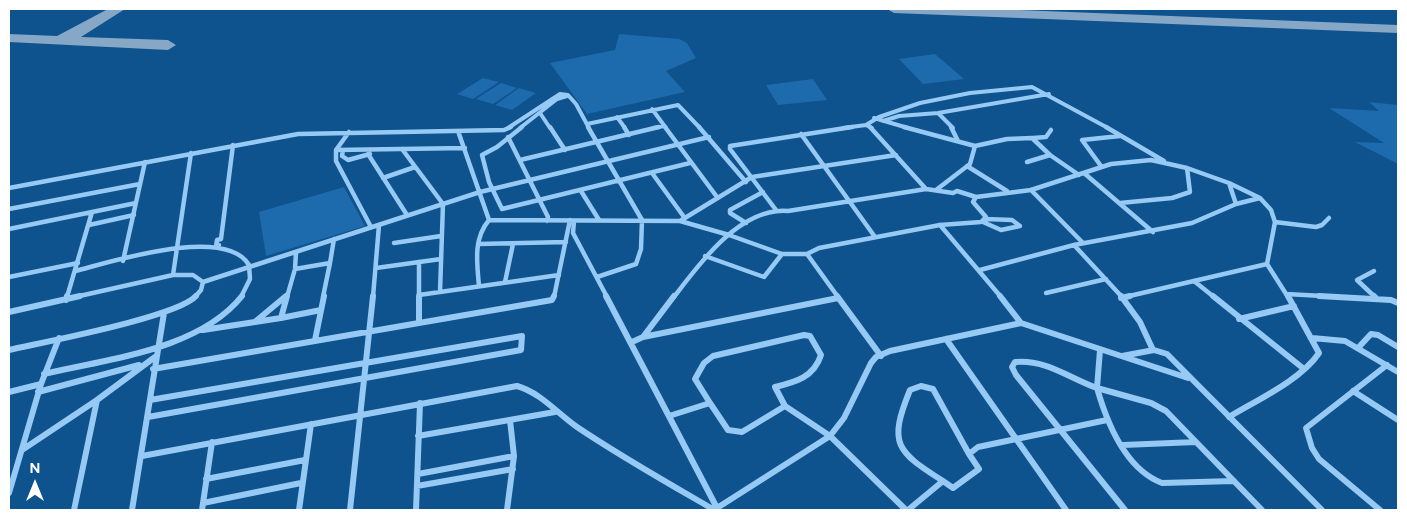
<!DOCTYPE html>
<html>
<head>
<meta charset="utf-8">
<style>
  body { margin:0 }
  #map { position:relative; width:1407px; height:519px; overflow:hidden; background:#0e528e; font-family:Figtree,sans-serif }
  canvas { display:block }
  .frame { position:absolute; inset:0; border:10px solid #fff; pointer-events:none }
  .north { position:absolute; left:10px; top:459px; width:50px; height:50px; -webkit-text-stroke:4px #0e528e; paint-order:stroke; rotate:0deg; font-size:14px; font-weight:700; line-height:20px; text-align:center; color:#fff }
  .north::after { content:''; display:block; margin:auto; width:18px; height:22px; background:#fff; clip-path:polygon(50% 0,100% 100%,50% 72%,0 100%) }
</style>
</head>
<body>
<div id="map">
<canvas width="1407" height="519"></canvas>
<div class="frame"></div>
<div class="north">N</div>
</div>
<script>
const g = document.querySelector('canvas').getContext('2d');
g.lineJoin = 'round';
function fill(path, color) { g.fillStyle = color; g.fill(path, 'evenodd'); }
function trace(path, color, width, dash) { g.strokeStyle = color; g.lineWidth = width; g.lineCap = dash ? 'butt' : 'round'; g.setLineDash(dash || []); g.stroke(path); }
fill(new Path2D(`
  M619,34l60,5 8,4 9,15 -30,13 19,21 -98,22 -37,-51 65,-13z
  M935,54l29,25 -41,5 -24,-25z
  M483,78l16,4 -26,17 -16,-5z
  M813,79l14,21 -49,5 -12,-20z
  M501,83l16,5 -24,16 -17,-5z
  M519,88l17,5 -24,17 -17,-5z
  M1369,102l29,3v59l-43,-22 29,1 -55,-35 50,3z
  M344,187l21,39 -99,30 -7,-44z`), '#1d6bac');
fill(new Path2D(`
  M108,9h17l-44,28 87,3 8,5 -8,5 -159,-8v-8l48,2z
  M887,9h107l404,16v8l-504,-20z`), '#86a8c6');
trace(new Path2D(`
  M652,109l14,19
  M540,113l10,15
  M938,113l15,15
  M617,117l8,11
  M874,118l34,10
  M883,121l16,-5 39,-3 111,-19
  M587,124l91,-19 22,23
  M866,125l13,-8 41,-14 50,-10 62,-6 76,41
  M508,128l52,-34 8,1 8,9 13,24
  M520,128l37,-29 10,-3
  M653,128l11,-2
  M843,128l23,-3 6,3`), '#96c9f3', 4);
trace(new Path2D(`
  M522,127l-25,20 -15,8 7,27 13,27 188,-46
  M550,127l15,23
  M588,127l54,93 -1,29 -5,15 -39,13
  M624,127l5,8
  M665,127l52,70
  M699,127l47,55
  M870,127l56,62
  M904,127l71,19 32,-7 25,-1 18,17 29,20
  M951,127l7,14
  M1106,127l58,34
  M458,131l31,89
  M349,132l-13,18v11l35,66
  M801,134l74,103
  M508,137l40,80 -1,4
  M1033,138l13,-1 5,-7
  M402,149l41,55 -3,88
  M336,150l129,-2
  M343,150l-1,6 6,4 22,-6
  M368,154l39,61
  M520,160l139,-33
  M1027,162l23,-7
  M967,166l40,25
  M1101,166l-19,-26 38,-4
  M652,173l32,44
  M1084,173l69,59
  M383,178l32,-11
  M1229,183l7,21
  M9,188l289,-54 206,-4 7,-3
  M936,190l34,-26 5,-18
  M1031,190l52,53
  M581,191l18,29
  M1120,203l52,-5 18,-6 -3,-24
  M9,209l131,-25
  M776,210l-46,-61v-3l122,-19
  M574,221l-1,12 34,64
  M680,221l72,-44 144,-22
  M983,222l18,8 19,-4 -8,-6 -26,-1
  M1275,222l41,5 6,-2 7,-7
  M746,223l-16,-10v-3l33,-18
  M89,225l45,-10
  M940,225l61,72
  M9,229l127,-26
  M394,243l47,-7
  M478,244l88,-2
  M219,245l-3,1 1,-6 4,-1 12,-94
  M1074,245l48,52
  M807,254l31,43
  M705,256l59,21 18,-23
  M123,261l22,-99
  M419,262v35
  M330,263l4,-24
  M376,268l65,-9
  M295,269l35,-6 -7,34
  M980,270l94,-25 118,-22 44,-19 24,-6
  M75,271c36,-9 150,-46 174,-6l1,14 -9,18
  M1374,271l-17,9 18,17
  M173,275l18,-122
  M9,277l69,-14
  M1194,281l20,16
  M203,282l277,-90 229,-55
  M505,282l8,-38
  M479,286c-2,-23 -6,-47 10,-66l191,1 49,14 53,19h25l12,-6 121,-23 41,-3 5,-5 -13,-15 3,-5
  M1046,293l60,-14
  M1286,294l55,3
  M419,295l140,-20
  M67,297l25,-85
  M75,297l98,-22h20l10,7
  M195,297l6,-7 2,-8
  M287,297l8,-28 1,-17
  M373,297l6,-72
  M554,297l16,-77
  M674,297c25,-33 66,-90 114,-86l138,-22 27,4 4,-2 19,6 55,-7 80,-26 40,-4 36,8 42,15 31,15 11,12 4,12 -8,42 21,33
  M1125,297l142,-33`), '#96c9f3', 4.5);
trace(new Path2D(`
  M419,296v27
  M606,296l111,212
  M837,296l44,60
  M1000,296l21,27
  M1121,296l19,26 13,28
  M1213,296l91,73
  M1319,296l72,4 7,3
  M1374,296l3,3
  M1121,298l9,-2
  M66,300l1,-4
  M9,312l71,-16
  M281,318l40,-8
  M1239,319l55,-13
  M256,321l30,-25
  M203,330l78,-12 6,-22
  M643,337l195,-39
  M1312,338l33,3 53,31
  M946,339l120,171
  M315,340l9,-44
  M632,342l11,-5 31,-41
  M1358,348l13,-14 7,1 20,12
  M9,350c35,-8 168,-33 187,-54
  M1100,350l-3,38 54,15 15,8 96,99
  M1122,356l32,-6 13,4 155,156
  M153,369l399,-69 2,-4
  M44,374c63,-15 155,-24 198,-78
  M1353,391l45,29
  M9,392l32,-8
  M38,392l101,-27
  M710,403l-15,-24 9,-16 9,-7 91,-21 6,1 11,19c-7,22 -25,27 -46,32l10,19
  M669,416l41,-13 18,27 14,2 43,-26 45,30 76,74
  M148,417l373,-67 1,-14 -372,64
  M1229,417c28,-17 72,-37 90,-64l-31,-57
  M418,436l137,-24
  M1123,445l73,-3
  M22,450l75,-50 58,-43
  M142,456l375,-70c24,7 40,27 60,41 43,29 89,55 134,81h6
  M418,474l96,-18
  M206,479l99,-19
  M943,481l10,7 26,-19 -10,-15
  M417,486l96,-17
  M9,493l32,-109 18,-46
  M203,503l98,-20
  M74,510l23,-110
  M132,510l32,-197
  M202,510l10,-68
  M299,510l12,-86
  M350,510l23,-214
  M416,510l4,-107
  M507,510l7,-54 -4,-36
  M718,510l-1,-2 113,-72 14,-18 27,-55 5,-6 14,-6 131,-28 167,55
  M908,510l35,-29c-47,-30 -55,-37 -33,-91l11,-4 12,3 36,65 9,-7 129,-27
  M1125,510l-109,-135 -4,-8 3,-5c31,-3 54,16 82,26 10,35 28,81 65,95l72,-2
  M1380,510l-61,-51 -7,-11 -6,-20 81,-63`), '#96c9f3', 6);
</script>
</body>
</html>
